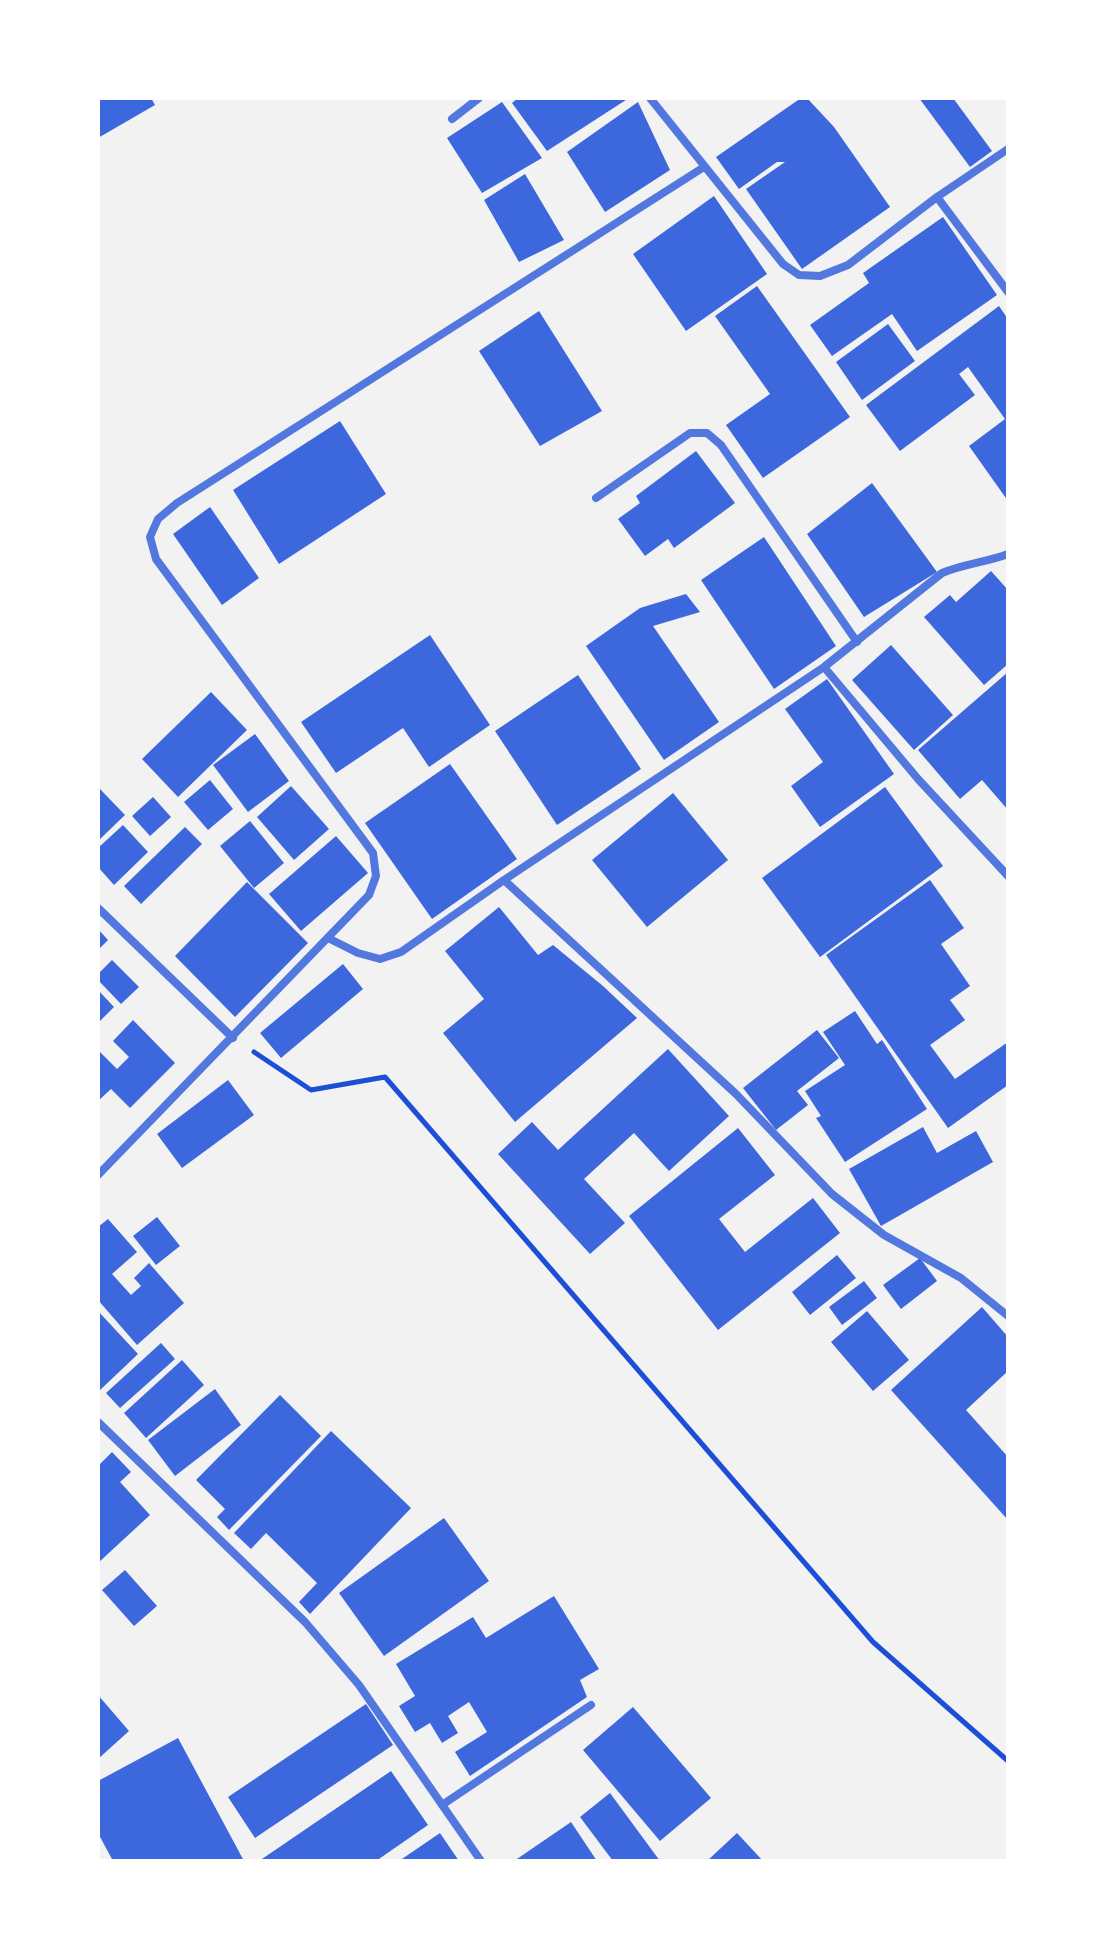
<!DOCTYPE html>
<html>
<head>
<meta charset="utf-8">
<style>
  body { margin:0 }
  #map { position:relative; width:1106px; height:1959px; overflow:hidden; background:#f2f2f2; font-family:"Fira Sans Condensed",sans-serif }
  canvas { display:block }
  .frame { position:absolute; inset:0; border:100px solid #fff; pointer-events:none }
</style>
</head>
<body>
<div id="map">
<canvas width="1106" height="1959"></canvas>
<div class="frame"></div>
</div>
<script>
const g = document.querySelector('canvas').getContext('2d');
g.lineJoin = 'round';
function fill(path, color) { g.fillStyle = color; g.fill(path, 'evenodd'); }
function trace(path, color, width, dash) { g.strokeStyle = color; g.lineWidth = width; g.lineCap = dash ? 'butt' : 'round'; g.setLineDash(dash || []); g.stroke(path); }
fill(new Path2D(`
  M98,98h53l4,7 -57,33z
  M518,98h111l-82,53 -35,-48z
  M801,98h6l27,29 56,80 -88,62 -56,-80 39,-27h-8l-38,27 -23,-32z
  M919,98h34l39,53 -22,16z
  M502,102l40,56 -60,35 -35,-55z
  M638,102l32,68 -65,42 -38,-60z
  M525,174l39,66 -45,22 -35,-62z
  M714,196l53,78 -81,57 -53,-77z
  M943,217l54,78 -80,56 -25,-37 -60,42 -22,-31 59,-42 -6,-10z
  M757,286l93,131 -87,61 -37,-53 44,-31 -55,-78z
  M999,306l9,13v182l-39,-55 36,-27 -37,-52 -9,7 16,21 -75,56 -34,-46z
  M539,311l63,100 -62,35 -61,-95z
  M888,324l27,37 -53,39 -26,-38z
  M340,421l46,73 -107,70 -46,-74z
  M696,451l39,52 -61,45 -6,-9 -23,17 -27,-37 22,-16 -4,-7z
  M872,483l65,89 -73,45 -57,-83z
  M210,507l49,71 -37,27 -49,-71z
  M764,537l72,109 -62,43 -73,-109z
  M991,571l17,19v74l-24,21 -60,-68 26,-22 6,7z
  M686,594l14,18 -47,14 66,96 -55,38 -78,-114 54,-38z
  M430,635l60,90 -61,42 -26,-39 -67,45 -35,-51z
  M891,645l62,70 -39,35 -62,-70z
  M1008,672v138l-26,-30 -22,19 -42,-49z
  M578,675l63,94 -84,56 -62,-94z
  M827,679l67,95 -74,53 -29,-41 32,-24 -38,-53z
  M211,692l36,38 -69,67 -36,-38z
  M255,734l34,47 -41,31 -35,-47z
  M450,764l67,95 -85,60 -67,-96z
  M210,780l23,29 -25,21 -24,-28z
  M291,786l38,43 -35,31 -37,-43z
  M885,787l58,79 -123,91 -58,-79z
  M100,789l25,26 -27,26v-50z
  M673,793l55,67 -81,67 -55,-67z
  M153,797l18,20 -21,19 -18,-20z
  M250,821l34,42 -30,25 -34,-42z
  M123,825l25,27 -34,33 -16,-18v-19z
  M185,827l17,17 -61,60 -17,-18z
  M336,836l32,37 -67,58 -32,-37z
  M930,880l34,48 -23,16 29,42 -20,14 15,20 -35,25 25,34 53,-37v43l-60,43 -122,-173z
  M247,882l61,61 -73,74 -60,-61z
  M499,907l39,48 15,-10 50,41 34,32 -122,104 -72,-89 41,-34 -39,-48z
  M98,929l10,11 -10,10z
  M112,960l27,27 -18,17 -23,-24v-6z
  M343,964l20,25 -82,69 -21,-25z
  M98,990l16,17 -16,16z
  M855,1011l22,33 5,-4 45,69 -82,53 -29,-44 5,-2 -16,-25 40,-26 -22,-33z
  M133,1020l42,43 -45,45 -19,-19 -13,12v-51l19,19 12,-12 -16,-16z
  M817,1030l22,28 -42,33 11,14 -32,25 -33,-42z
  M668,1049l61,67 -60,55 -35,-38 -50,46 41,44 -35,31 -92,-100 34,-32 26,28z
  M228,1080l26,35 -72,53 -25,-34z
  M923,1127l14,26 39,-22 17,31 -112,64 -32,-57z
  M738,1128l37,47 -56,44 26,33 68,-54 27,35 -122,97 -89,-114z
  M157,1217l23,29 -24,19 -23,-29z
  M108,1219l29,33 -25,22 19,21 10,-9 -7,-8 15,-15 35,40 -47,42 -39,-45v-73z
  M837,1255l19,23 -46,37 -18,-23z
  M920,1258l17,23 -36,28 -18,-24z
  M864,1281l13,17 -35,27 -13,-18z
  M982,1307l26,30v34l-42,39 42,47v63l-117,-130z
  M98,1311l40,43 -40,38z
  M867,1311l42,49 -36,31 -42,-49z
  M161,1343l14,16 -55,49 -14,-15z
  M182,1360l22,25 -58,53 -22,-25z
  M215,1389l26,36 -66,51 -27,-36z
  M280,1395l41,41 -92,94 -12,-13 8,-8 -29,-29z
  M331,1431l80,77 -101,106 -11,-12 18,-19 -51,-50 -15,16 -17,-16z
  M112,1452l19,20 -11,10 30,33 -52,48v-97z
  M444,1518l45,63 -105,75 -45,-63z
  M125,1570l32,36 -23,20 -32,-36z
  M554,1596l45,73 -19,11 7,17 -117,79 -15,-24 32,-20 -18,-30 -21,14 10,17 -16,10 -12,-20 -15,9 -16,-26 16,-10 -19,-32 77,-47 13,21z
  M98,1695l31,36 -31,28z
  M366,1704l27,41 -138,93 -27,-41z
  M633,1707l78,91 -51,43 -77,-91z
  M178,1738l66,123h-131l-15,-28v-52z
  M391,1771l37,54 -52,36h-117z
  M610,1793l50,68h-47l-33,-44z
  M571,1822l26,39h-83z
  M440,1833l19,28h-60z
  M737,1833l26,28h-56z`), '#3d67dc');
trace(new Path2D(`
  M254,1052l57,38 74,-13 488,565 135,119`), '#1d4ed8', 5);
trace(new Path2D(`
  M650,98l133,166 16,11 21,1 28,-11 89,-68 71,-48
  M452,119l27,-21
  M937,197l71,95
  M596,498l94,-65h17l14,12 136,197
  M824,667l94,112 90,97
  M504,880l232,214 96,100 52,41 77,43 47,38
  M98,908l135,130
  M328,938l30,15 22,6 21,-7 103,-72 320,-213 118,-94c22,-9 45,-11 66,-19
  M98,1175l271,-280 7,-19 -3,-23 -217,-294 -6,-22 8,-18 19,-16 527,-336
  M98,1422l207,200 54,63 122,176
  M442,1805l149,-100`), '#5277de', 8);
</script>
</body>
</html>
